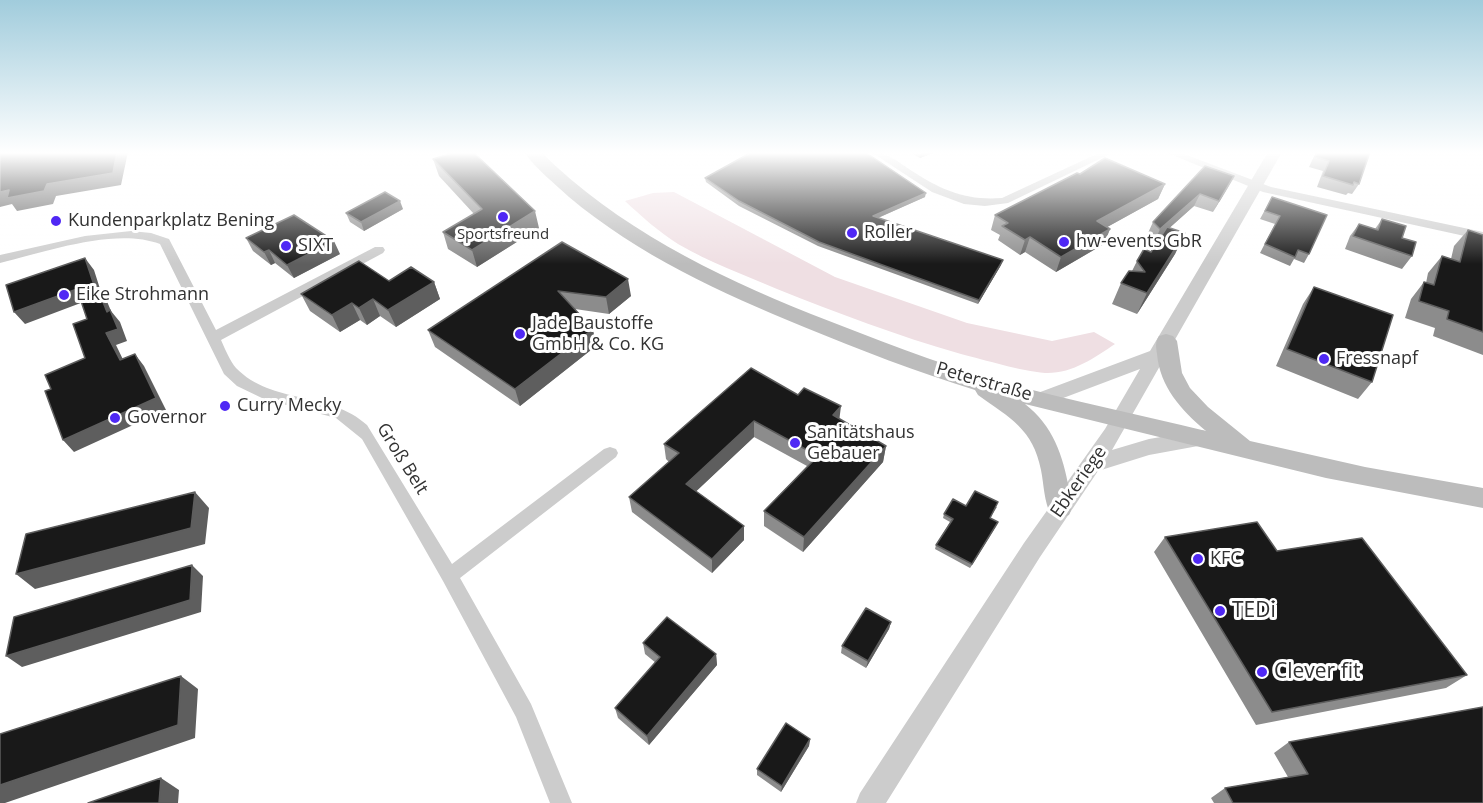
<!DOCTYPE html>
<html>
<head>
<meta charset="utf-8">
<style>
  body { margin:0 }
  canvas { display:block; background:#fff }
</style>
</head>
<body>
<canvas width="1483" height="803"></canvas>
<script>
const g = document.querySelector('canvas').getContext('2d');
g.lineJoin = 'round';
function fill(path, color) { g.fillStyle = color; g.fill(path, 'evenodd'); }
function trace(path, color, width, dash) { g.strokeStyle = color; g.lineWidth = width; g.lineCap = dash ? 'butt' : 'round'; g.setLineDash(dash || []); g.stroke(path); }
function write(font, color, halo, rows, align = 'center') {
  g.font = font + ' "Open Sans",sans-serif'; g.lineWidth = 6; g.setLineDash([]); g.textBaseline = 'middle'; g.strokeStyle = halo; g.fillStyle = color; for (const [text, x, y, turn = 0] of rows) {
    g.save(); g.translate(x, y); g.rotate((+turn || 0) * Math.PI / 180); g.textAlign = isNaN(turn) ? turn : align; if (halo) g.strokeText(text, 0, 0); g.fillText(text, 0, 0); g.restore();
  }
}
fill(new Path2D(`
  M674,192l161,85 132,46 85,18 42,-9 21,12c-21,14 -43,30 -70,29 -24,-2 -60,-13 -84,-19 -63,-18 -124,-41 -184,-65 -33,-14 -68,-27 -99,-45 -19,-12 -37,-28 -53,-43l28,-8z`), '#efdfe3');
fill(new Path2D(`
  M871,152c17,0 27,10 41,19 29,19 55,30 90,27l99,-46h13l-106,51 -23,3 -21,-2 -32,-12z
  M1165,152h14l92,35 212,45v8l-220,-48z
  M131,231l20,2 18,6 47,91 159,-83h8l2,3 -2,3 -162,87c4,9 9,21 15,28 36,37 94,23 131,57l85,139 152,-115 6,-2 6,2 2,4 -2,4 -156,121 71,126 41,99h-22l-34,-86 -73,-136 -81,-142 -26,-21 -72,-19 -27,-13 -13,-12 -64,-130c-45,-17 -114,8 -160,19v-8l85,-19z`), '#ccc');
fill(new Path2D(`
  M1268,152h14l-170,298 37,-11 53,-9 7,2 3,6 -3,6 -60,11 -51,16 -58,86 -154,246h-30l4,-10 164,-250 81,-114 35,-60 -98,37 -7,-2 -3,-5 3,-5 115,-43z`), '#ccc');
fill(new Path2D(`
  M524,152h17c77,76 171,122 270,162 62,24 124,49 188,67 68,19 138,33 207,50 -25,-21 -46,-44 -49,-77 -1,-7 -2,-12 2,-18l7,-2 7,2 4,5 5,32 8,15 18,19 42,34 115,26 118,21v20l-157,-30 -301,-74c28,22 38,51 44,85 2,10 5,17 0,26l-9,3 -9,-3c-7,-13 -7,-30 -10,-45 -8,-41 -31,-52 -63,-75l-3,-5c-58,-18 -115,-40 -171,-63 -83,-34 -166,-72 -235,-130 -15,-14 -33,-28 -45,-45z`), '#bcbcbc');
fill(new Path2D(`
  M909,152h27l-16,6z
  M1316,152h54l-11,32 -7,10 -4,-1 -2,2 -29,-8 6,-16 -14,-4z
  M433,159l106,69 -62,39 -29,-18 -5,-17 31,-18 -35,-38z
  M1205,166l23,21 -15,25 -19,-6 -25,22 16,5 -10,21 -38,60 -25,-10 9,-21 11,-12 5,-10 14,-9 11,-18 -7,7 -7,-8 5,-11z
  M1080,174l85,10 -7,15 -51,28 3,2 -6,15 -48,28 -31,-20 -5,3 -22,-15 2,-5 -9,-5 4,-15z
  M705,178l220,19 -47,21 123,47 -23,39 -160,-58 -79,-40 -33,-24z
  M1272,197l37,57 -5,9 -10,-4 -4,7 -30,-13 15,-29 -15,-5z
  M403,209l-39,22 -14,-9 -4,-9z
  M1382,219l20,19 10,18 -10,13 -57,-20 5,-13 9,-12 16,5z
  M1468,230l15,5v120l-50,-19 2,-8 -30,-10 6,-19 13,-17 2,1 2,-10 14,-17 9,3 3,-13z
  M246,238l94,16 -46,24 -19,-15 -4,2 -18,-14z
  M562,242l69,54 -22,18 -34,-5 21,37 -76,60 -85,-59 -7,-17z
  M389,281l45,1 6,17 -44,28 -16,-11 -13,9 -7,-5 -20,12 -30,-21 -9,-17z
  M1314,287l58,95 -14,17 -82,-33 27,-62z
  M751,368l135,78 -3,16 -80,90 -39,-26v-15l43,-45 -53,-29 -58,54 48,35v14l-32,33 -80,-61 -3,-15 40,-35 -3,-3 -2,-15z
  M966,506l31,1 -7,11 6,8 -26,42 -35,-19 1,-4 14,-23 -7,-4 1,-4z
  M1165,537l112,14 190,124 -21,13 -190,37 -102,-173z
  M891,622l-2,7 -23,39 -25,-15 1,-7z
  M643,643l73,11 1,11 -68,80 -31,-27 -3,-10 41,-45 -11,-9z
  M810,739l-1,7 -28,46 -24,-17v-6z
  M1289,742l194,61h-269l-3,-5 14,-10 63,-11 -14,-24z`), '#8c8c8c');
fill(new Path2D(`
  M117,152h11l-7,33 -65,11 -3,8 -36,7 -5,-7 -12,3v-15l47,-8z
  M921,152h15l-16,6z
  M1234,176l-6,11 -15,25 6,-11z
  M1165,184l-7,15 -67,37 6,-15z
  M926,193l-1,4 -52,23v-4z
  M1200,194l-6,12 -39,35 5,-12z
  M400,201l3,8 -39,22 -3,-9z
  M535,211l4,17 -62,39 -5,-17z
  M1110,229l-6,15 -48,28 5,-15z
  M1185,233l-10,21 -38,60 10,-21z
  M1030,237l-5,15 -5,3 5,-15z
  M334,241l6,13 -46,24 -7,-13z
  M269,250l6,13 -4,2 -7,-13z
  M85,258l9,12 7,22 5,7 5,12 9,11 7,19 -11,4 13,27 -9,-12 -14,-27 1,-21 -12,-24z
  M1003,260l-2,5 -23,39 1,-4z
  M628,279l3,17 -22,18 -3,-17z
  M434,282l6,17 -44,28 -8,-17z
  M77,289l9,12 -61,23 -11,-12z
  M373,299l7,17 -13,9 -8,-17z
  M352,303l8,17 -20,12 -8,-17z
  M593,329l3,17 -76,60 -5,-17z
  M135,354l9,12 22,44 -92,42 -11,-12z
  M841,406l-2,16 -6,-7z
  M754,421v16l-67,63 -1,-16z
  M886,446l-3,16 -80,90 1,-15z
  M195,492l14,16 -4,36 -170,45 -19,-15z
  M998,522l-2,4 -26,42 2,-4z
  M744,526v14l-32,33v-14z
  M192,565l11,11 -2,36 -179,55 -16,-11z
  M891,622l-2,7 -23,39 2,-7z
  M716,654l1,11 -68,80 -2,-9z
  M181,676l17,13 -3,49 -190,65h-5v-18z
  M810,739l-1,7 -28,46 1,-6z
  M161,778l18,12 -1,13h-19z`), '#5e5e5e');
const building = new Path2D(`
  M0,152h117l-4,21 -66,11 -3,7 -37,7 2,-8 -9,2z
  M455,152h18l62,59 -63,39 -29,-18 39,-23 -49,-50z
  M752,152h113l61,41 -53,23 130,44 -24,40 -160,-58 -80,-41 -34,-23z
  M1317,152h53l-11,32 -5,-2 -1,3 -30,-9 6,-15 -14,-4z
  M1105,158l60,26 -68,37 13,8 -49,28 -31,-20 -5,3 -23,-14 6,-3 -13,-8 82,-42 3,1z
  M1205,166l29,10 -15,25 -19,-7 -40,35 -7,-7z
  M385,192l15,9 -39,21 -15,-9z
  M1272,197l55,18 -18,39 -11,-4 -3,7 -30,-13 15,-28 -15,-5z
  M294,215l40,26 -47,24 -18,-15 -5,2 -18,-14z
  M1382,219l24,7 -4,12 14,4 -4,14 -59,-20 6,-12 19,6z
  M1167,227l18,6 -38,60 -26,-10 8,-12 16,1 -8,-11 7,-12 7,3z
  M1468,230l15,5v97l-36,-13 2,-8 -30,-10 5,-19 10,3 8,-29 18,6z
  M562,242l66,37 -22,18 -48,-6 35,38 -78,60 -87,-59z
  M85,258l10,30 2,-1 10,25 3,-2 8,19 -12,4 14,27 15,-6 21,44 -93,42 -18,-49 6,-2 -6,-14 40,-17 -12,-34 14,-5 -10,-30 -63,23 -8,-27z
  M359,261l30,20 22,-14 23,15 -46,28 -15,-11 -14,9 -7,-5 -20,12 -31,-21z
  M1314,287l79,28 -21,67 -85,-33z
  M751,368l47,27 6,-7 37,18 -8,9 53,31 -82,91 -40,-26 54,-55 -64,-35 -68,63 58,42 -32,33 -83,-62 50,-44 -15,-9z
  M975,491l23,11 -8,16 8,4 -26,42 -36,-19 17,-26 -9,-5 9,-15 13,7z
  M195,492l-4,36 -175,46 10,-40z
  M1257,522l20,29 85,-13 105,137 -195,37 -107,-175z
  M192,565l-2,35 -184,56 8,-39z
  M866,608l25,14 -23,39 -26,-15z
  M667,617l49,37 -69,82 -32,-28 45,-51 -17,-14z
  M181,676l-3,49 -178,60v-51z
  M1483,707v96h-250l-8,-15 83,-14 -19,-32z
  M786,723l24,16 -28,47 -25,-17z
  M161,778l-2,25h-71z`);
fill(building, '#191919');
trace(building, '#5e5e5e', 1.5);
const sky = g.createLinearGradient(0, 0, 0, 264);
sky.addColorStop(0, '#a1ccdc');
sky.addColorStop(0.58, '#fff');
sky.addColorStop(1, '#ffffff00');
g.fillStyle = sky;
g.fillRect(0, 0, 1483, 264);
for (const [x, y, r, color] of [
  [503,217,6,"#4f28f4"],
  [56,221,6,"#4f28f4"],
  [852,233,6,"#4f28f4"],
  [1064,242,6,"#4f28f4"],
  [286,246,6,"#4f28f4"],
  [64,295,6,"#4f28f4"],
  [520,334,6,"#4f28f4"],
  [1324,359,6,"#4f28f4"],
  [225,406,6,"#4f28f4"],
  [115,418,6,"#4f28f4"],
  [795,443,6,"#4f28f4"],
  [1198,559,6,"#4f28f4"],
  [1220,611,6,"#4f28f4"],
  [1262,672,6,"#4f28f4"]
]) { const dot = new Path2D(); dot.arc(x, y, r, 0, 2 * Math.PI); g.fillStyle = color; g.fill(dot); trace(dot, '#fff', 2); }
write('15px', '#323232', '#fff', [
  ["Sportsfreund",503,235]
]);
write('18px', '#323232', '#fff', [
  ["Kundenparkplatz Bening",68,221],
  ["Roller",864,233],
  ["hw-events GbR",1076,242],
  ["SIXT",298,246],
  ["Eike Strohmann",76,295],
  ["Jade Baustoffe",532,324],
  ["GmbH & Co. KG",532,345],
  ["Fressnapf",1336,359],
  ["Curry Mecky",237,406],
  ["Governor",127,418],
  ["Sanitätshaus",807,433],
  ["Gebauer",807,454],
  ["KFC",1210,559]
], 'left');
write('18px', '#323232', '#fff', [
  ["Peterstraße",984,382,16],
  ["Groß Belt",402,459,58],
  ["Ebkeriege",1079,482,-55]
]);
write('21px', '#323232', '#fff', [
  ["TEDi",1232,611],
  ["Clever fit",1274,672]
], 'left');
</script>
</body>
</html>
